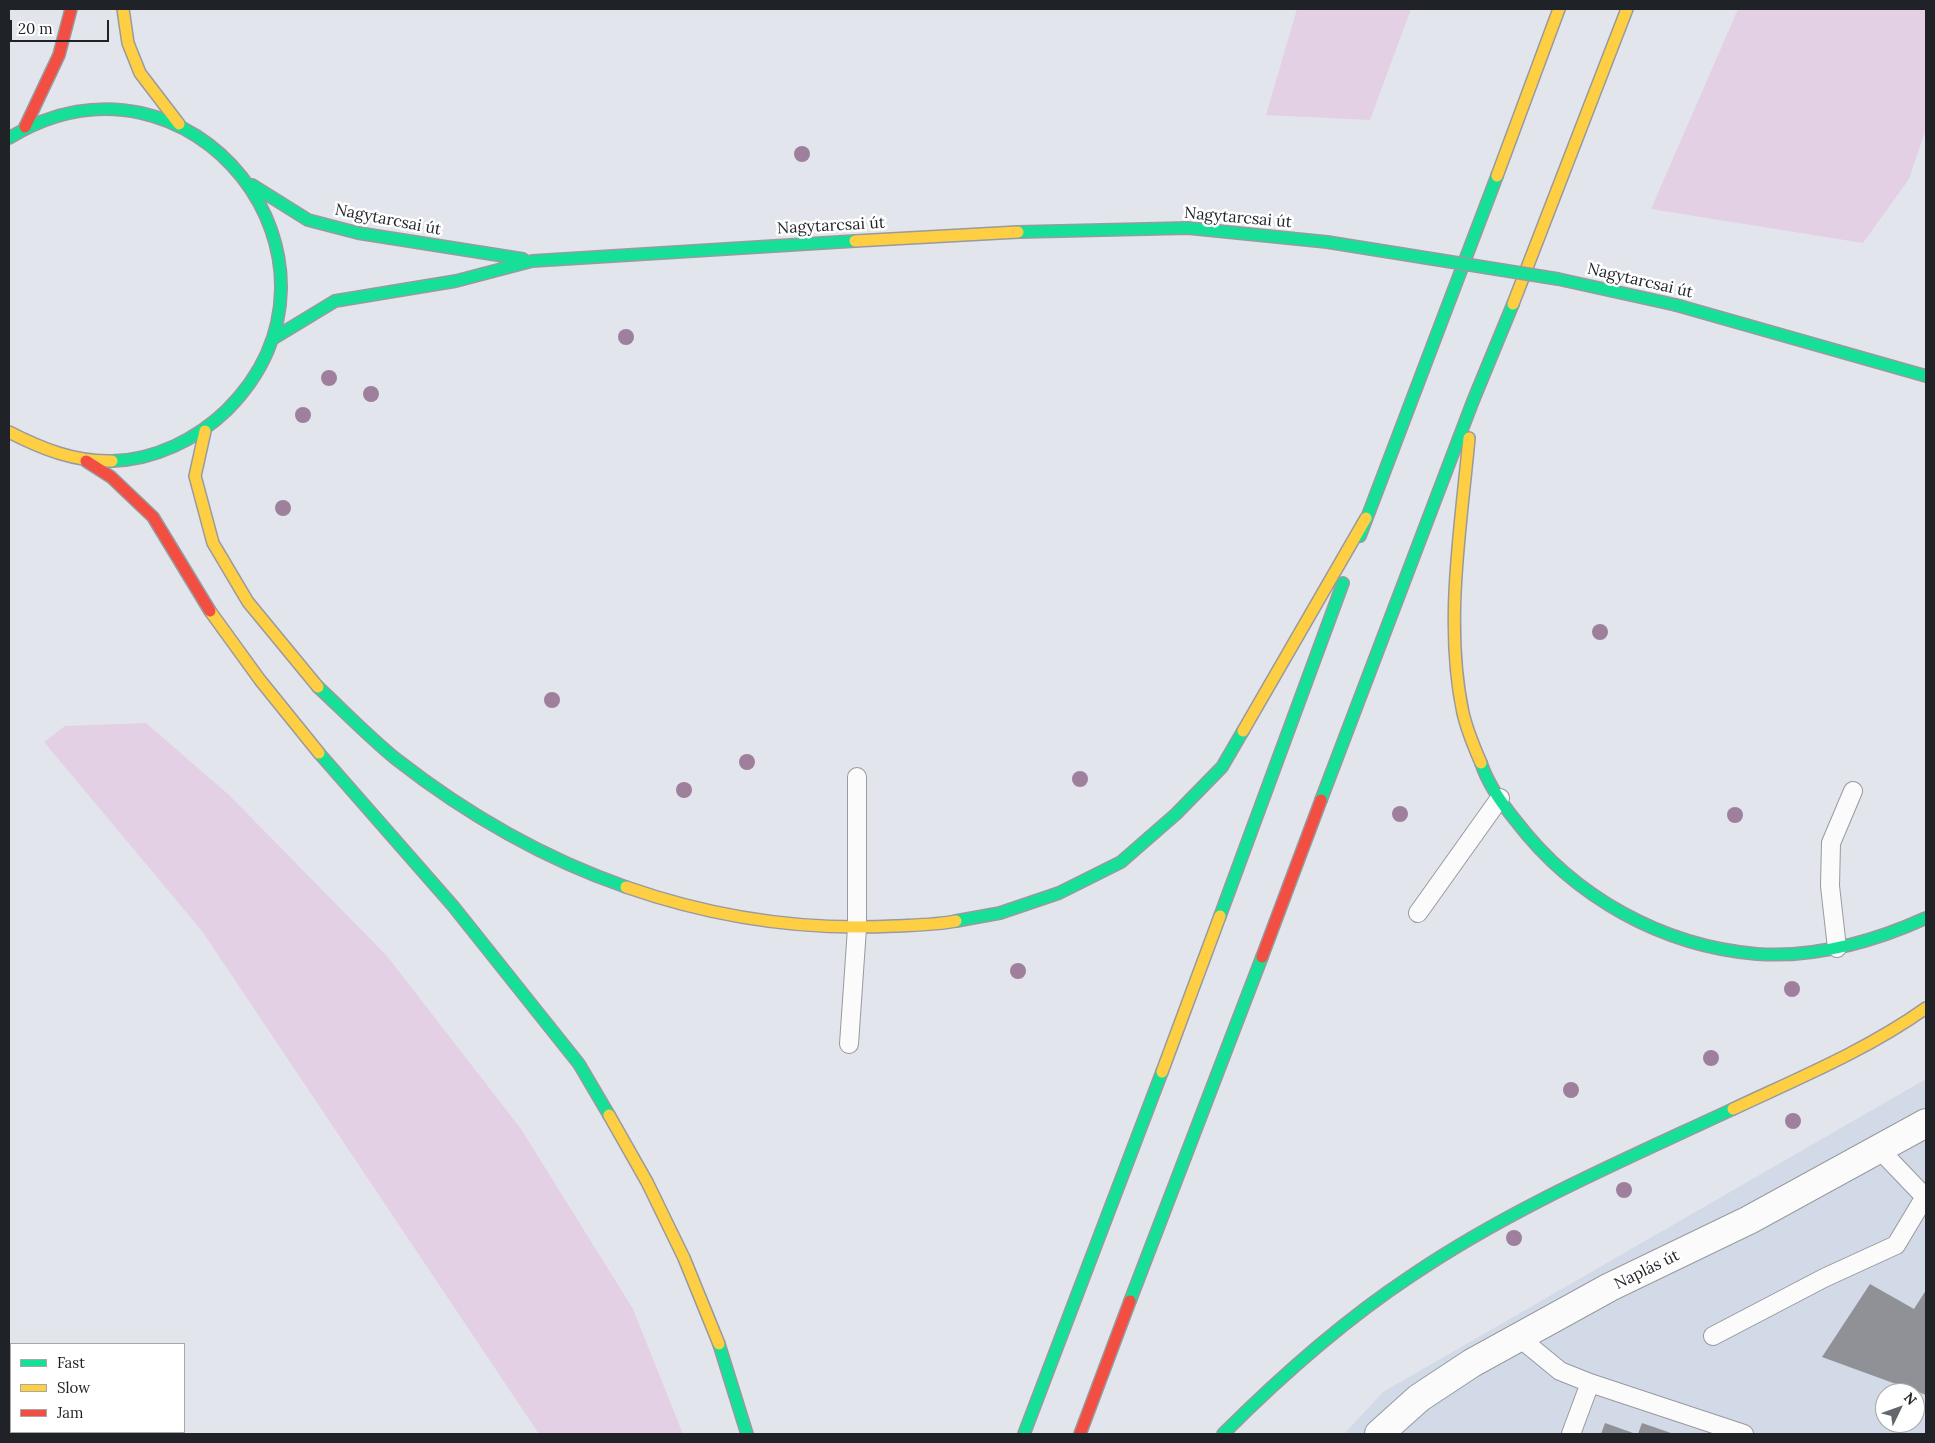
<!DOCTYPE html>
<html>
<head>
<meta charset="utf-8">
<style>
  body { margin:0 }
  #map { position:relative; width:1935px; height:1443px; overflow:hidden; background:#e2e5ec; font-family:Lora,serif }
  canvas { display:block }
  .frame { position:absolute; inset:0; border:10px solid #1f2226; pointer-events:none }
  .legend { position:absolute; left:10px; top:1343px; width:175px; height:90px; box-sizing:border-box; background:#fff; border:1px solid #a5a7a8; margin:0; padding:6px 9px; list-style:none; font-size:15px; color:#1f2226 }
  .legend li { display:flex; align-items:center; gap:10px; height:25px }
  .legend b { width:25px; border:1px solid #a5a7a8 }
  .north { position:absolute; left:1875px; top:1383px; width:50px; height:50px; box-sizing:border-box; background:#fff; border:1px solid #a5a7a8; border-radius:50%; rotate:48deg; font-size:14px; font-weight:700; line-height:20px; text-align:center; color:#1f2226 }
  .north::after { content:''; display:block; margin:auto; width:18px; height:22px; background:#63666b; clip-path:polygon(50% 0,100% 100%,50% 72%,0 100%) }
  .scale { position:absolute; left:10px; top:20px; width:99px; height:22px; box-sizing:border-box; border:2px solid #1f2226; border-top:0; padding-left:6px; font-size:15px; line-height:18px; white-space:nowrap; color:#1f2226; -webkit-text-stroke:4px #fff; paint-order:stroke }
</style>
</head>
<body>
<div id="map">
<canvas width="1935" height="1443"></canvas>
<div class="frame"></div>
<ul class="legend">
<li><b style="height:6px;background:#16e098"></b>Fast</li>
<li><b style="height:6px;background:#ffcf43"></b>Slow</li>
<li><b style="height:6px;background:#f24e42"></b>Jam</li>
</ul>
<div class="north">N</div>
<div class="scale">20 m</div>
</div>
<script>
const g = document.querySelector('canvas').getContext('2d');
g.lineJoin = 'round';
function fill(path, color) { g.fillStyle = color; g.fill(path, 'evenodd'); }
function trace(path, color, width, dash) { g.strokeStyle = color; g.lineWidth = width; g.lineCap = dash ? 'butt' : 'round'; g.setLineDash(dash || []); g.stroke(path); }
function write(font, color, halo, rows, align = 'center') {
  g.font = font + ' Lora,serif'; g.lineWidth = 5; g.setLineDash([]); g.textBaseline = 'middle'; g.strokeStyle = halo; g.fillStyle = color; for (const [text, x, y, turn = 0] of rows) {
    g.save(); g.translate(x, y); g.rotate((+turn || 0) * Math.PI / 180); g.textAlign = isNaN(turn) ? turn : align; if (halo) g.strokeText(text, 0, 0); g.fillText(text, 0, 0); g.restore();
  }
}
fill(new Path2D(`
  M1926,1079v355h-582l39,-42zM1885,1393h30v30h-30z`), '#d2d9e7');
fill(new Path2D(`
  M1297,9h114l-41,111 -104,-5z
  M1738,9h188v120l-17,50 -46,64 -212,-34z
  M146,723l83,72 158,161 134,173 112,180 50,125h-144l-337,-503 -158,-189 21,-16z`), '#e4d0e4');
fill(new Path2D(`
  M1870,1284l44,25 12,-19v105l-104,-38z
  M1605,1423l31,11h-35z
  M1642,1423l32,11h-36z`), '#909196');
const lane = new Path2D(`
  M1418,913l82,-115
  M1837,948l-7,-62 1,-43 22,-52
  M849,1044l8,-116v-151
  M1880,1150l44,46
  M1713,1336l111,-58 72,-33 30,-50
  M1521,1339l39,32 30,12 154,51
  M1571,1434l19,-51`);
const street = new Path2D(`
  M1379,1434l40,-36 53,-35 138,-76 139,-67 177,-97`);
const fast = new Path2D(`
  M9,138c182,-111 366,124 218,272 -30,29 -72,50 -115,51
  M252,185l56,35 50,13 165,26
  M1018,232l170,-4 139,14
  M1676,305l250,71
  M274,338l61,-37 121,-20 76,-20 323,-20
  M1360,536l137,-360
  M318,687c26,24 51,50 78,72 69,54 147,99 230,128
  M319,753l134,153 126,158 30,51
  M1481,763c7,21 21,41 35,58 58,76 146,125 241,133 59,4 116,-12 169,-36
  M1321,800l152,-399 40,-97
  M1220,916l123,-333
  M956,921l44,-8 59,-20 62,-31 55,-48 46,-47 21,-36
  M1130,1301l132,-344
  M719,1344l28,90
  M1024,1434l138,-362
  M1223,1434c58,-58 120,-113 188,-158 100,-68 213,-116 322,-167`);
const slow = new Path2D(`
  M123,9l5,34 12,30 39,51
  M1497,176l62,-167
  M855,241l163,-9
  M1513,304l114,-295
  M205,431l-10,45 18,67 35,59 70,85
  M9,432c33,17 66,30 103,29
  M1469,438c-8,89 -25,186 -6,275 4,17 11,34 18,50
  M210,611l50,69 59,73
  M1243,731l123,-213
  M626,887c86,30 177,44 269,39 20,-1 41,-1 61,-5
  M1162,1072l58,-156
  M1733,1109c66,-31 134,-59 193,-101
  M609,1115l38,67 37,76 35,86`);
const jam = new Path2D(`
  M25,127l34,-72 12,-46
  M86,461l25,16 42,40 57,94
  M1262,957l59,-157
  M1080,1434l50,-133`);
trace(lane, '#989a9f', 20);
trace(street, '#989a9f', 30);
trace(fast, '#989a9f', 14);
trace(slow, '#989a9f', 14);
trace(jam, '#989a9f', 14);
trace(lane, '#fbfbfc', 18);
trace(street, '#fbfbfc', 28);
trace(fast, '#16e098', 11);
trace(slow, '#ffcf43', 11);
trace(jam, '#f24e42', 11);
const fastBridge = new Path2D(`
  M1327,242l231,37 118,26`);
trace(fastBridge, '#989a9f', 14, []);
trace(fastBridge, '#16e098', 11);
g.fillStyle = '#9e809d';
for (const [x, y] of [
  [802,154],
  [626,337],
  [329,378],
  [371,394],
  [303,415],
  [283,508],
  [1600,632],
  [552,700],
  [747,762],
  [1080,779],
  [684,790],
  [1400,814],
  [1735,815],
  [1018,971],
  [1792,989],
  [1711,1058],
  [1571,1090],
  [1793,1121],
  [1624,1190],
  [1514,1238]
]) { g.beginPath(); g.arc(x, y, 8, 0, 2 * Math.PI); g.fill(); }
write('16px', '#1f2226', '#fff', [
  ["Nagytarcsai út",1238,218,5],
  ["Nagytarcsai út",388,220,11],
  ["Nagytarcsai út",831,226,-3],
  ["Nagytarcsai út",1640,281,13],
  ["Naplás út",1647,1270,-26]
]);
</script>
</body>
</html>
